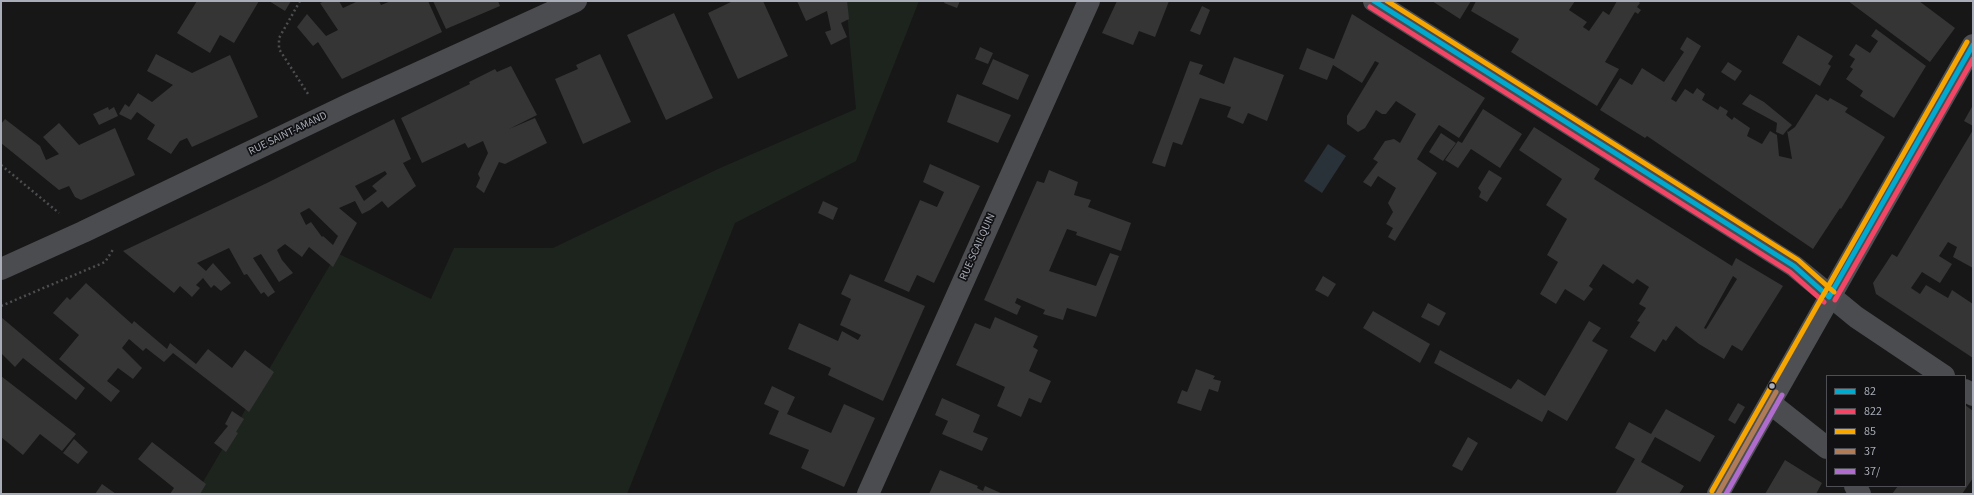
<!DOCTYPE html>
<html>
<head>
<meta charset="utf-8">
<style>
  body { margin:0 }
  #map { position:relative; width:1974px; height:495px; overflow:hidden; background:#171717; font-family:"Source Sans 3",sans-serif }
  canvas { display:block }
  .frame { position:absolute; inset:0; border:2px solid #a8adb8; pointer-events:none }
  .legend { position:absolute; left:1826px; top:375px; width:140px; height:112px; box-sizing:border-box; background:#111113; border:1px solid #4d4f55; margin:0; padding:5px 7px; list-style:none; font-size:12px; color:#a8adb8 }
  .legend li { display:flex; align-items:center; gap:8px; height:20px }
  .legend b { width:20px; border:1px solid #4d4f55 }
</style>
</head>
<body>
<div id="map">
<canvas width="1974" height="495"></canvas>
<div class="frame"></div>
<ul class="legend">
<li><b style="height:5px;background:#00a9ce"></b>82</li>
<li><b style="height:5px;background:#f34667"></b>822</li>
<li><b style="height:5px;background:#f7a600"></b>85</li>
<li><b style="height:5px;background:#b07c57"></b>37</li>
<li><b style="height:5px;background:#b06ccc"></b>37/</li>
</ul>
</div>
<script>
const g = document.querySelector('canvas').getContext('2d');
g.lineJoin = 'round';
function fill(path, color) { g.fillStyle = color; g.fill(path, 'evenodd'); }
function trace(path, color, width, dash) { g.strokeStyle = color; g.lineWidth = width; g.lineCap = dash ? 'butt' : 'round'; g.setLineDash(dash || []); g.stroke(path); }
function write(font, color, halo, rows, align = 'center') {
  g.font = font + ' "Source Sans 3",sans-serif'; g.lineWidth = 3.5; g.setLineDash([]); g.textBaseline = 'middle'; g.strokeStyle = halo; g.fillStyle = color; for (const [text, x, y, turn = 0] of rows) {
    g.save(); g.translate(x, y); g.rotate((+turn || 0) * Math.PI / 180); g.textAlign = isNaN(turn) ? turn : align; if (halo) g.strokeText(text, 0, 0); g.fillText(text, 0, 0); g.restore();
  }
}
fill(new Path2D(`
  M846,1h73l-63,160 -121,62 -108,271h-431l141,-241 94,46 23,-51h99l165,-79 138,-60z`), '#1d241e');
fill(new Path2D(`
  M1328,144l18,12 -24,37 -18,-12z`), '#2a3239');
fill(new Path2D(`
  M197,1h62l-25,42 -14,-8 -10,18 -33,-20z
  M269,1h22l-6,10z
  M325,1h14l4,7 15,-7h21l2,4 10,-4h37l14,31 -100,47 -24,-37 -5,4 -16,-19 10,-13 19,22 12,-6 -18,-27z
  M433,1h65l2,5 -54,23z
  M733,1h30l25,55 -50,23 -30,-66z
  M797,1h50l2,18 -8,4 6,14 -16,8 -6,-13 6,-2 -4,-19 -21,10z
  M945,1h15l-3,7 -13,-5z
  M1117,1h52l-14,36 -16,-6 -6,14 -31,-12z
  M1432,1h39l-11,18z
  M1476,1h99l-6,9 18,12 -4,5 6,4 14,-20 6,4 8,-14h21l2,2 -3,4 4,3 -3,4 -3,-2 -30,50 14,7 -22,37 -86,-54 8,-13 -48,-28z
  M1848,1h71l36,27 -25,34z
  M1202,6l8,4 -10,25 -10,-4z
  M674,13l39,85 -47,22 -39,-85z
  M1352,14l133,84 -26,40 -20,-13 -13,19 -9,15 20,14 -42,68 -7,-4 5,-9 -7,-4 7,-12 -5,-9 8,-15 -18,-12 -7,11 -8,-5 15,-20 -5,-3 12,-18 9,-2 6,4 16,-29 -20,-13 -10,13h-4l-6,-4 -11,18 -7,4 -11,-8v-8l32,-53 -4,-2 -13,22 -29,-18 -6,15 -28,-11 8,-21 27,11z
  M1876,29l50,37 -32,52 -34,-22 3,-5 -17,-12 7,-10 -3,-2 5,-8 -6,-4 7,-11 14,9 8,-12 -7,-5z
  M1798,35l35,21 -5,8 3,2 -11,20 -38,-23z
  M1687,37l14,9 -30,53 5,3 9,-13 8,5 4,-6 8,6 -3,6 16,10 2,-4 8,5 -2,4 6,5 2,-3 16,11 -3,8 13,7 2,1 8,-13 7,4 2,21 13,3 -5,-29 -4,5 -7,-3 1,-9 -35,-19 8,-10 14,8 28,23 -5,5 1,2 7,-5 21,-33 12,7 2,-3 18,10 -3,4 40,25 -44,72 -1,-1 -27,41 -166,-113 -2,2 -45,-28 20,-32 12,7 10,-17 22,14 20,-30 -4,-3z
  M980,47l13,6 -5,11 -13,-5z
  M156,54l36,19 38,-18 28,62 -66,30 -5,-9 -7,3 -9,13 -24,-15 8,-14 -18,-13 -6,8 -12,-6 6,-10 4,3 9,-14 14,9 21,-17 -26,-14z
  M600,54l31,68 -48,22 -28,-65 23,-10 -2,-4z
  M1234,57l50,18 -17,46 -19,-8 -5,11 -16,-7 4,-10 -31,-9 -18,47 -9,-3 -8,25 -13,-4 38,-102 13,4 -4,9 25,10z
  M993,59l36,16 -11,25 -36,-16z
  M1728,62l14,9 -7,10 -14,-9z
  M511,66l26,49 -28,14 26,-11 12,25 -42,21 -6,-2 -15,31 -8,-6 4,-9 -2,-4 10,-21 -5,-12 -15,7 -3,-5 -43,20 -21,-45 69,-34 -1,-2 26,-13 2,3z
  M957,94l54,21 -13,28 -51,-21z
  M1973,105v21l-9,-5z
  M108,107l1,3 5,-3 4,9 -19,9 -6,-11z
  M1483,109l39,25 -22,34 -29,-19 -13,19 -13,-8 13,-19 4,2z
  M5,119l35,27 6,14 13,-6 -16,-17 16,-14 20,22 36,-17 20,47 -54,25 -6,-3 -6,-11 -10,4 -58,-47v-19z
  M394,119l17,40 -8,4 13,23 -28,22 -6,-7 -12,9 -8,4 -7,-13 -16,7 18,15 -24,44 -24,-20 -7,10 -17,-13 -8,6 5,10 11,13 -14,9 -18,-28 -8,4 22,34 -7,5 -4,-5 -3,2 -14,-20 -3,1 -15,-27 -32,15 9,8 7,-8 18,20 -10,8 -7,-6 -3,3 -8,-10 -7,7 4,3 -8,9 -12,-11 -6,7 -51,-42 144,-68zM385,171l2,3 -15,12 5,5 -13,10 -9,-15zM309,208l29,28 -5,9 -10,-9 -1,1 -11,-15 -5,3 -6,-12z
  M1534,127l66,42 -6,10 138,87 4,-8 47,28 -41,65 -10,-6 -8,14 -25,-15 -23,-18 -10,15 -3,-2 -8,13 -25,-15 10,-15 -3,-1 9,-13 -7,-4 10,-17 -12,-8 -4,5 -30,-20 -14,22 4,3 -9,12 -19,-12 -9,15 -16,-10 18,-32 -11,-7 20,-36 -21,-14 16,-26 -43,-29zM1733,276l4,3 -31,50 -2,-1z
  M1973,130v138l-20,-11 4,-10 -9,-5 -9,14 13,8 -12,19 -18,-11 -11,16 9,6 6,-9 22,13 4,-8 21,14v54l-97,-64 -3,-11 19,-29 5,3z
  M1441,133l15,10 -13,18 -14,-9z
  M930,164l50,22 -46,97 -17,-8 -8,17 -25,-11 36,-81 17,7 7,-15 -21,-10z
  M1049,170l29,12 -4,13 17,5 -3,7 43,16 -10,28 -45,-16 1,-3 -10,-3 -18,42 47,15 14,-33 9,3 -23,61 -29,-9 -4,12 -20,-6 2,-4 -28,-12 -2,5 6,3 -4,9 -33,-15 53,-119 7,2z
  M1489,170l13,8 -15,24 -8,-5 2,-5 -3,-4z
  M823,201l15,7 -5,12 -15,-7z
  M850,274l75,32 -42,95 -55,-26 3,-7 -43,-19 11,-26 39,18 4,-10 16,9 3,-5 -21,-10 11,-26 -10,-5z
  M1323,276l13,8 -8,13 -13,-7z
  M86,283l46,41 2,-3 33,28 3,-6 26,21 12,-15 24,19 13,-18 29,22 -25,40 -76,-59 -9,9 -18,-14 -3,3 -14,-12 -7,9 20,20 -9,11 -15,-11 -11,13 13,10 -9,11 -52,-43 20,-24 -26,-22 14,-16 3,3z
  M1428,303l18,10 -7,13 -18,-9z
  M1373,311l57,33 -10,19 -57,-35z
  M1,317l84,71 -9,12 -53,-42 -8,9 -14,-14z
  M995,317l43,19 -5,11 5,3 -9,21 22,10 -10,22 -12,-5 -8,19 -24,-11 8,-19 -49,-22 19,-42 15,6z
  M1589,321l12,7 -9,13 16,9 -41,71 -19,-11 -6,12 -108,-59 6,-13 71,39 7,-10 27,17z
  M1196,369l19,7 -2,3 8,2 -3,11 -9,-3 -8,22 -24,-8 5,-13 5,2z
  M1,376l75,58 -14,17 -22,-17 -17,21 -22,-18z
  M772,386l23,11 -8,17 44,19 13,-29 31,14 -31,69 -43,-19 8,-18 -40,-16 10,-23 -15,-7z
  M942,398l38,17 -7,17 15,6 -6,13 -40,-17 6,-13 -13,-6z
  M1738,403l7,4 -10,17 -7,-4z
  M1965,405l8,6v67l-11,16h-70l6,-8h67z
  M1666,409l49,27 -15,26 -45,-25 -14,25 43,24 -5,8h-64l20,-35 -20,-11 14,-26 22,12z
  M232,411l12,8 -8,13 2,1 -12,19 -12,-9 14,-17 -3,-2z
  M1468,437l10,6 -16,28 -10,-5z
  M74,439l14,13 -10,12 -15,-11z
  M152,442l54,42 -6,10h-30l4,-6 -36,-29z
  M1785,460l37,23 -6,11h-51z
  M940,470l38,16 -1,2 6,3 2,-5 18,8h-74z
  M102,484l14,10h-21z`), '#353536');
trace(new Path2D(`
  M300,1l-21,37v11l29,45
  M1,165l58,48
  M1,306l104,-44 9,-14`), '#4d4e52', 2.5, [2, 3]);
trace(new Path2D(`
  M1374,1l420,265 62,51 88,59
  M1,269l82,-37 267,-128 226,-103
  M1965,390l8,5
  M1770,403l57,45
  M1855,486l5,8
  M868,494l221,-493`), '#4b4c50', 22);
trace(new Path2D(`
  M1718,494l255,-449`), '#4d4f52', 22);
trace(new Path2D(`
  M1374,1l420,265 35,31
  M1829,297l144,-252`), '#00a9ce', 5);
trace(new Path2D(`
  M1370,7l420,265 34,30
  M1835,300l138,-241`), '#f34667', 5);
trace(new Path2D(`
  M1387,1l411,259 36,32
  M1712,491l255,-449`), '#f7a600', 5);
trace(new Path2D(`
  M1718,494l58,-102`), '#b07c57', 5);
trace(new Path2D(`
  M1726,494l56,-99`), '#b06ccc', 5);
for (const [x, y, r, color] of [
  [1772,386,3.5,"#a8adb8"]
]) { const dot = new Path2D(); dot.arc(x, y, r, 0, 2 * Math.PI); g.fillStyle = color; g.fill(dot); trace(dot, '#111113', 1.5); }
write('11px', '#a8adb8', '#111113', [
  ["RUE SAINT-AMAND",288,134,-26],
  ["RUE SCAILQUIN",978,247,-66]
]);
</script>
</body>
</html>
